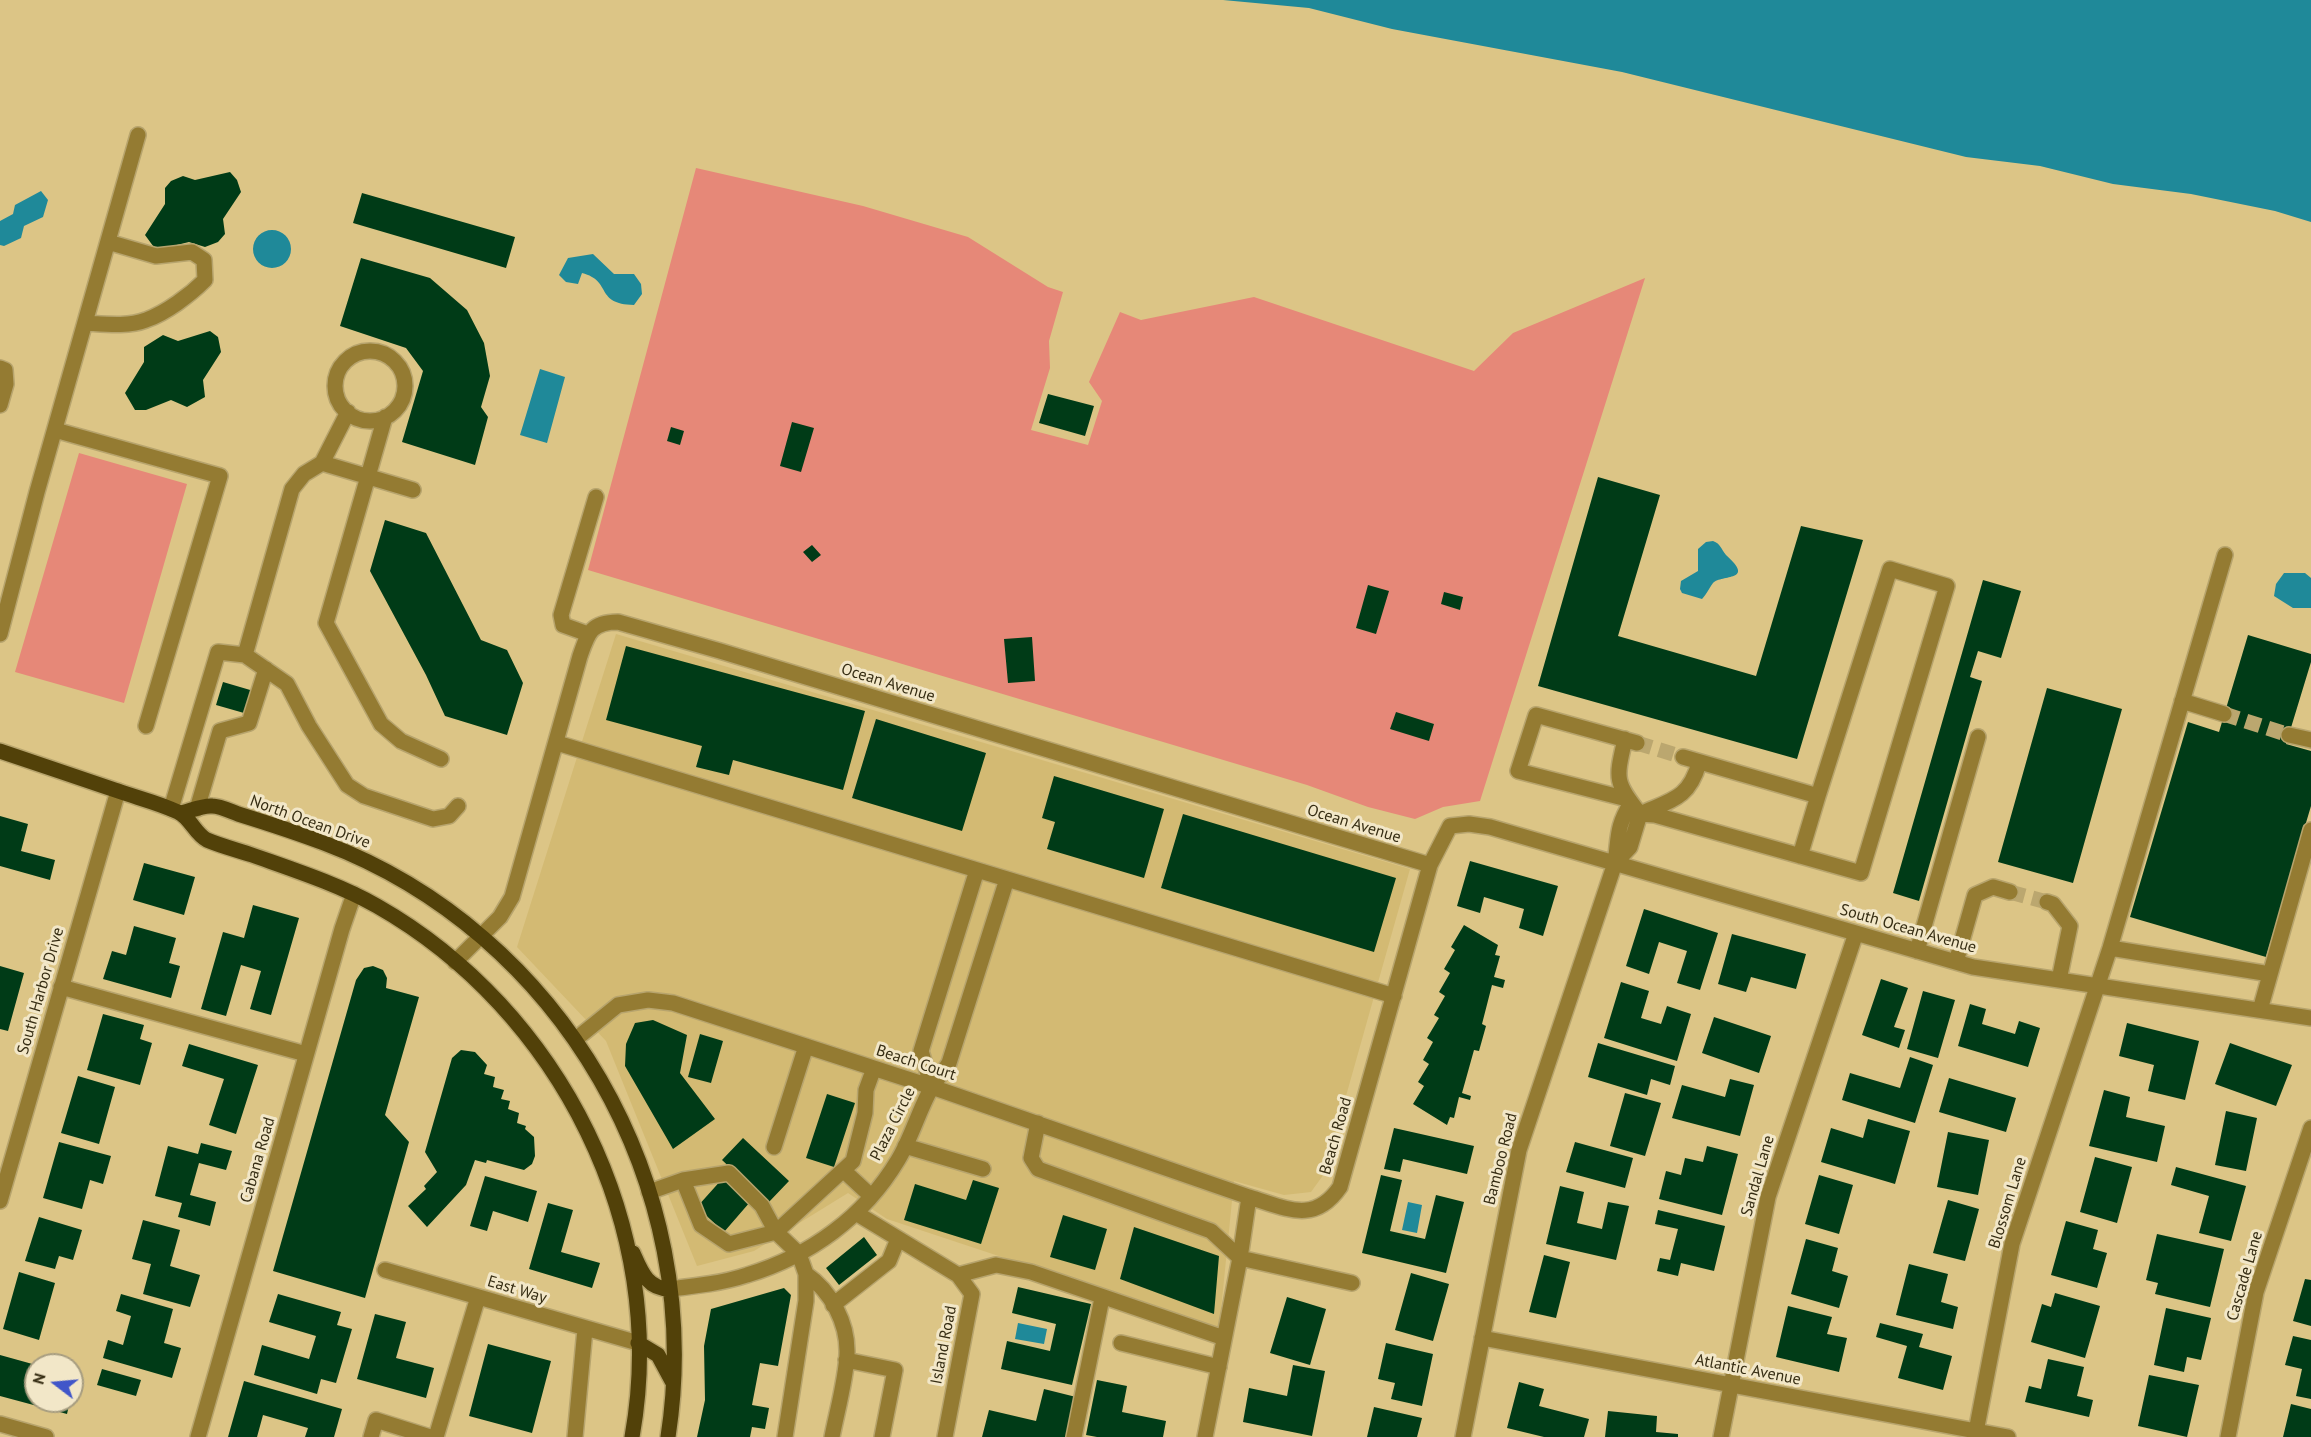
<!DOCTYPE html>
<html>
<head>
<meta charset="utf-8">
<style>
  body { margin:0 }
  #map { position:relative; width:2311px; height:1437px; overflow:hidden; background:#dcc586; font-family:"PT Sans",sans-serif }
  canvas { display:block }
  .north { position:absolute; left:24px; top:1353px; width:60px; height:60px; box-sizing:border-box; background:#f2e7c8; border:2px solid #a79d80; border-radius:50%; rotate:286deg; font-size:16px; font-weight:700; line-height:24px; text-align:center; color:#362d13 }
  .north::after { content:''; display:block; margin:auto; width:21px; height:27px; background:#4156c9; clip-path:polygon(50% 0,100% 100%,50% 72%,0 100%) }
</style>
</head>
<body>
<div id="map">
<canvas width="2311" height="1437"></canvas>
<div class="north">N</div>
</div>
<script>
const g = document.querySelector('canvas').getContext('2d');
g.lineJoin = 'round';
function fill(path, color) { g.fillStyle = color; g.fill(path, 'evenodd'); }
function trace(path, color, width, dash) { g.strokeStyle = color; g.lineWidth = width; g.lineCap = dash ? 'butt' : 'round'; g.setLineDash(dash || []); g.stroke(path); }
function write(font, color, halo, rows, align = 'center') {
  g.font = font + ' "PT Sans",sans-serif'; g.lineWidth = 6; g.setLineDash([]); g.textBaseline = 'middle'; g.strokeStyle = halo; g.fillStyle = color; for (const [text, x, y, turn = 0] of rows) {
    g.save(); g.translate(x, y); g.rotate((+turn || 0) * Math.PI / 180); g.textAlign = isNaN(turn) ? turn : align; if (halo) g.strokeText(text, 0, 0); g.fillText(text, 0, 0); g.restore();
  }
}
fill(new Path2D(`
  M616,634l794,235 -86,305 -13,18 -27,3 -50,-14 -15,148 -332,-110 -39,-26 -94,58 -57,15 -91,-225 -89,-94z`), '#d3ba73');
fill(new Path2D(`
  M696,168l167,38 105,31 80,50 15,5 -14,49 1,27 -19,62 57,15 14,-44 -13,-19 31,-70 21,8 113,-23 220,74 39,-38 132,-55 -165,523 -37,6 -28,12 -47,-12 -61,-22 -719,-215z
  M79,453l108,31 -63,219 -109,-31z`), '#e68878');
fill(new Path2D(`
  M1223,0h1088v222l-36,-11 -84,-17 -78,-10 -73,-18 -74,-9 -344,-85 -230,-43 -83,-21z
  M41,191l7,9 -5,17 -19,9 -3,12 -17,8 -4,-1v-24l13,-7 2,-9z
  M253 249a19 19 0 1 1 38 0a19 19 0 1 1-38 0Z
  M593,254l21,20h20l7,10 1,10 -8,11c-40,-1 -21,-24 -52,-32l-4,11 -12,-2 -7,-7 9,-17z
  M540,369l25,8 -18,66 -27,-8z
  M1713,541c8,3 8,8 13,14 30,27 -4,19 -13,28 -4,5 -6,11 -11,16l-20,-6 -2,-4 1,-8 17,-10v-22l8,-7z
  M2284,573h21l6,5v30h-18l-19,-12 2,-12z
  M1408,1202l14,3 -5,28 -15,-3z
  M1018,1323l29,6 -3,15 -29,-5z`), '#1f8999');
fill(new Path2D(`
  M230,172l7,8 4,12 -18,27 2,15 -7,8 -13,5 -16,-5 -33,8 -11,-15 20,-31v-16l6,-7 12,-5 12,4z
  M362,193l153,44 -9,31 -153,-45z
  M361,258l69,20 37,32 17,33 6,33 -9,31 7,10 -13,48 -73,-23 21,-71 -17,-23 -66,-22z
  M210,331l8,6 3,15 -18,28 2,17 -18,10 -16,-7 -25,10h-11l-10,-17 19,-31v-15l19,-12 15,6z
  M1048,394l46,12 -9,30 -46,-13z
  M792,422l22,6 -13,44 -21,-6z
  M671,427l13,4 -4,14 -13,-4z
  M1598,477l62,18 -42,141 138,40 45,-150 62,14 -66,219 -259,-73z
  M385,520l41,13 55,107 26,10 16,33 -16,52 -62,-19 -19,-41 -56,-104z
  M812,545l9,10 -9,7 -9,-10z
  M1983,580l38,11 -20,67 -23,-7 -8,26 12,4 -63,220 -26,-8z
  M1368,585l21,6 -13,43 -20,-6z
  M1444,592l19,5 -3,13 -19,-6z
  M2248,635l63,19v8l-25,82 25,7v55l-45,151 -136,-40 58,-195 31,10z
  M1032,637l3,44 -27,2 -4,-44z
  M626,646l239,65 -22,79 -110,-30 -4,15 -33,-8 6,-21 -96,-26z
  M223,682l34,10 -6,23 -35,-10z
  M2047,688l75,21 -49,174 -75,-21z
  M1396,712l38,12 -5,17 -39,-12z
  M876,719l110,34 -24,78 -110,-33z
  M1054,776l110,33 -20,69 -97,-29 8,-27 -13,-4z
  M1183,814l213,64 -22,74 -213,-64z
  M0,816l28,8 -7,27 34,9 -5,20 -50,-14z
  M1470,861l88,25 -15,50 -24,-8 5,-19 -40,-12 -4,16 -23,-7z
  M144,863l51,14 -11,38 -51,-15z
  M253,905l46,13 -28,97 -21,-6 11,-38 -20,-6 -15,51 -25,-7 22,-77 21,6z
  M1644,909l74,24 -18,57 -23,-7 10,-32 -28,-9 -10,32 -23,-8z
  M1464,925l34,20 -3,10 5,1 -6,21 11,3 -2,8 -11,-3 -10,39 4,2 -7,25 -5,-1 -12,43 9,3 -1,4 -11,-3 -5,21 -4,-1 -3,8 -34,-21 11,-18 -6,-4 11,-18 -6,-4 10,-18 -6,-4 12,-20 -5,-3 11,-19 -6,-4 11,-19 -6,-4 11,-19 -4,-3z
  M134,926l42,12 -7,25 11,3 -9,32 -68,-19 9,-28 14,4z
  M1732,934l74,20 -10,35 -45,-12 -5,15 -28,-8z
  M0,966l24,7 -16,58 -8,-2z
  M373,966l10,4 4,8 -1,10 33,9 -34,118 24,27 -44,156 -92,-27 83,-291 8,-12z
  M1881,979l27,9 -14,39 11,3 -6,18 -37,-13z
  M1621,982l28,9 -8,27 20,6 6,-18 24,8 -14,47 -73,-23z
  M1923,991l32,9 -17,58 -31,-9z
  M1970,1004l16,5 -4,15 33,10 4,-13 21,7 -12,39 -70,-21z
  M103,1014l41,11 -4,14 12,4 -12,42 -53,-15z
  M1714,1017l57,19 -12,37 -57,-20z
  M653,1020l34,15 -7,38 35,46 -42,30 -48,-83 1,-22 9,-21z
  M2127,1023l72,18 -14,59 -37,-9 6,-26 -35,-9z
  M700,1034l23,7 -12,42 -23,-6z
  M1598,1043l77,23 -5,19 -19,-6 -4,16 -59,-18z
  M2230,1043l62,22 -16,41 -61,-22z
  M189,1044l69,21 -22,69 -27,-9 15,-46 -42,-13z
  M461,1050l14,2 12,13 -3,9 11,3 -2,10 11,3 -3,9 9,2 -2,8 11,4 -2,10 9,3 -1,3 9,8 1,19 -3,8 -8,6 -37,-10 -1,3 -11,-3 -9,25 -39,42 -19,-21 18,-17 -2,-3 13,-14 -12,-20 27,-94z
  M1910,1057l23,8 -18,58 -73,-23 8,-27 50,15z
  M78,1076l37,11 -16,57 -38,-11z
  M1949,1078l67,20 -10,34 -67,-20z
  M1730,1079l24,6 -14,51 -68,-18 10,-33 43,12z
  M2104,1090l26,7 -4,20 39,9 -8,36 -68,-16z
  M1625,1093l36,10 -16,53 -35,-10z
  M827,1094l28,9 -21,64 -28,-9z
  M2226,1111l31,7 -11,53 -31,-6z
  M1868,1119l42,12 -15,53 -74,-22 10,-34 32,10z
  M1394,1128l80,18 -7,28 -64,-15 -3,13 -16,-3z
  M1948,1132l41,8 -11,55 -41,-8z
  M743,1138l46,43 -21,22 -46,-43z
  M59,1142l52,14 -8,28 -13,-4 -8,29 -39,-11z
  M1575,1142l58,16 -8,30 -59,-16z
  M201,1143l31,8 -6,19 -27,-7 -9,32 26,7 -6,24 -32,-9 4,-14 -27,-7 13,-50 30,8z
  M1707,1146l31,8 -16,61 -63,-16 7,-28 15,4 4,-17 18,4z
  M2095,1157l37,10 -15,56 -37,-11z
  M2176,1167l70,19 -15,55 -32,-8 10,-37 -38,-11z
  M1381,1175l21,5 -12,51 35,8 11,-44 28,7 -18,71 -84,-20z
  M1819,1175l34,10 -14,49 -34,-10z
  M485,1176l52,15 -9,31 -35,-11 -6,20 -17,-5z
  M723,1178l27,24 -26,30 -27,-25z
  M973,1180l26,8 -18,56 -77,-24 11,-36 51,16z
  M1560,1186l24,6 -7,31 25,6 6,-27 21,4 -13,54 -70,-16z
  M1948,1200l31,9 -14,52 -32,-8z
  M548,1203l25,7 -12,42 39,11 -8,25 -63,-19z
  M1658,1210l67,16 -11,45 -33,-8 -3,13 -21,-5 3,-13 10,2 8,-31 -23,-5z
  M1063,1215l44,14 -12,41 -45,-13z
  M39,1217l43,13 -9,30 -14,-4 -4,13 -30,-8z
  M143,1220l37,10 -10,36 30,9 -10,32 -47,-13 8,-30 -19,-5z
  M2066,1221l32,9 -5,19 14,4 -10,35 -46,-13z
  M1134,1227l85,29 -5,58 -94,-35z
  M2157,1234l67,15 -14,58 -55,-13 3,-11 -12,-3z
  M864,1237l13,18 -38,30 -13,-17z
  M1806,1239l32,9 -6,23 16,5 -9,32 -48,-14z
  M1544,1255l26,7 -14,56 -27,-6z
  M1909,1264l39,10 -7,28 17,5 -5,22 -57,-14z
  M19,1272l36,11 -16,57 -36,-11z
  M1411,1273l38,11 -16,57 -38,-11z
  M2305,1279l6,1v46l-18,-5z
  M1018,1287l73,17 -19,81 -71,-16 6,-28 43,10 6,-27 -44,-11z
  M784,1288l7,7 -13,71 -18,-3 -8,42 17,3 -4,21 -13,-2 -2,10h-53l8,-37 -1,-54 7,-37z
  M2055,1293l45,13 -15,52 -54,-16 11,-38 9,3z
  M121,1294l52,15 -9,34 17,5 -9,30 -69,-20 5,-18 15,5 8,-29 -15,-5z
  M278,1294l63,18 -4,13 15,4 -16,54 -15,-4 -4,15 -63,-19 8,-30 47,14 7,-23 -47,-14z
  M1287,1297l39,12 -16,56 -40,-12z
  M1788,1306l44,11 -5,17 20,4 -8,34 -63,-15z
  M2166,1308l45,10 -10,42 -14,-3 -3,15 -30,-7z
  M375,1314l31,8 -10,36 38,10 -8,30 -69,-19z
  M1880,1323l43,11 -4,13 33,9 -9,34 -45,-12 9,-32 -31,-9z
  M2293,1336l18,4v59l-15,-3 6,-27 -17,-4z
  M1386,1343l47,11 -11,52 -31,-7 4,-16 -17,-4z
  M488,1344l63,17 -19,72 -63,-17z
  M0,1355l36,10v36h34l-3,13 -67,-18z
  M2048,1359l36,8 -7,29 16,4 -4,17 -64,-15 4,-16 12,3z
  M1293,1365l32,6 -13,65 -69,-14 6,-34 38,8z
  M102,1369l39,11 -5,16 -39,-11z
  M72,1375l5,1 -4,17h-1z
  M2149,1375l50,10 -12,52 -49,-11z
  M1097,1380l30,6 -5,26 44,9 -3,16h-66l-11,-2z
  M244,1381l98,28 -8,28h-29l3,-9 -45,-13 -6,22h-29z
  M1519,1382l25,7 -5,17 50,13 -5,18h-40l-37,-9z
  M1044,1389l32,8 -10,40h-84l7,-27 47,11z
  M2291,1404l20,5v28h-28z
  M1374,1407l48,11 -5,19h-50z
  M1608,1411l49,5 -1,16 22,2v3h-73z`), '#003b17');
trace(new Path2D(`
  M2224,714l65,21
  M1637,743l46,14
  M2010,892l37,10`), '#bba76f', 15, [15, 8]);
const minor = new Path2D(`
  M85,323c19,1 43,4 61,-3 20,-7 44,-25 59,-40l-1,-20 -12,-8 -36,4 -48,-14
  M335 386a35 35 0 1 1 70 0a35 35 0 1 1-70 0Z
  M0,368l5,2 1,14 -6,21
  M385,417l-59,206 55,101 20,17 40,18
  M55,430l165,46 -74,250
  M322,463l91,27
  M0,634l37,-142 101,-357
  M588,634l-25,-9 -2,-10 35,-118
  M245,655l47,-166 12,-15 18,-11 26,-51
  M2182,701l42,13
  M2289,735l22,5
  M1625,739c-9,40 -11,42 15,75l15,1 206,58 86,-287 -57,-17 -72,227 -135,-39
  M557,743l837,253
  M1627,799l-109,-28 18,-56 101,28
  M171,809l47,-157 27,3 42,29 22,42 38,59 17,11 69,23 16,-3 9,-10
  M197,809l23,-78 29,-8 17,-54
  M1800,856l18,-60
  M1615,863l15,-16 10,-33c31,-14 49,-15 59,-51
  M2047,902l6,2 17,22 -11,54
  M2110,948l160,26
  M1917,951l61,-214
  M455,962l45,-45 12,-20 68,-241c8,-23 11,-34 38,-34l102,29 710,214
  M1956,962l19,-67 18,-8 17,5
  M61,987l245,67
  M2260,1010l51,-180
  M576,1039l42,-34 30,-5 25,3 259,84 317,110c37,11 65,28 91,-10l90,-322 20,-39 19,-2 21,3 483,140 338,51
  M932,1087l-11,-36 56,-181
  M1038,1123l-7,35 7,11 173,62 29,27 112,25
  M905,1146l78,23
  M774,1147l32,-101
  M843,1170l28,26
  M683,1180l18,45 28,19 47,-12 77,-71 12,-48 1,-23 8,-22
  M649,1192l34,-12 46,-7 33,33 14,26 23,22 7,20v27l-21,136
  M0,1201l118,-410
  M856,1213l102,62 14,19 -27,143
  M385,1270l253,73
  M806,1274c25,17 42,49 41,80 -1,26 -10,57 -15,83
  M958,1275l38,-10 35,7 193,66
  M670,1289c26,-3 53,-6 77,-14 63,-19 117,-58 151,-115 14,-23 21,-51 35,-75 5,-7 11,-14 16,-22l58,-184
  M833,1305l56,-44 9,-22
  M1482,1338l526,99
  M1121,1343l98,24
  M846,1360l49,10 -13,67
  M0,1424l46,13
  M198,1437l144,-508 12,-35
  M371,1437l5,-17 54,17
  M436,1437l42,-140
  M575,1437l10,-108
  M1074,1437l28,-139
  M1205,1437l35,-179 9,-61
  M1463,1437l56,-287 96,-287c4,-26 1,-36 16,-60
  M1721,1437l47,-240 88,-264
  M1975,1437l37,-193 98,-296 115,-393
  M2228,1437l28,-145 55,-164`);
const major = new Path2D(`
  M0,751c39,13 79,27 118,40 20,7 41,12 60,21 12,5 17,22 29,28 14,6 30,10 45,15 42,15 86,29 125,51 183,104 293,322 255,531
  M181,813c9,-2 22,-8 31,-7 8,0 18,5 26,8 29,9 57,18 86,29 238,90 383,342 344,594
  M633,1253c8,18 14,36 37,36
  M638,1343l20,12 14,26`);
trace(minor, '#b7a46d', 18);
trace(major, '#b7a46d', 18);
trace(minor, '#947b32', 15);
trace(major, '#524109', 15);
write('16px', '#362d13', '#f2e7c8', [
  ["Ocean Avenue",888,683,17],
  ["North Ocean Drive",310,822,20],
  ["Ocean Avenue",1354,824,17],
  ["South Ocean Avenue",1908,929,16],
  ["South Harbor Drive",41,991,-74],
  ["Beach Court",916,1063,18],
  ["Plaza Circle",893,1124,-63],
  ["Beach Road",1336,1136,-74],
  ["Bamboo Road",1501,1159,-76],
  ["Cabana Road",258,1160,-74],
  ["Sandal Lane",1758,1176,-74],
  ["Blossom Lane",2008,1203,-73],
  ["Cascade Lane",2245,1276,-74],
  ["East Way",517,1290,17],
  ["Island Road",944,1345,-79],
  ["Atlantic Avenue",1748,1370,11]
]);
</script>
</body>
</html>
